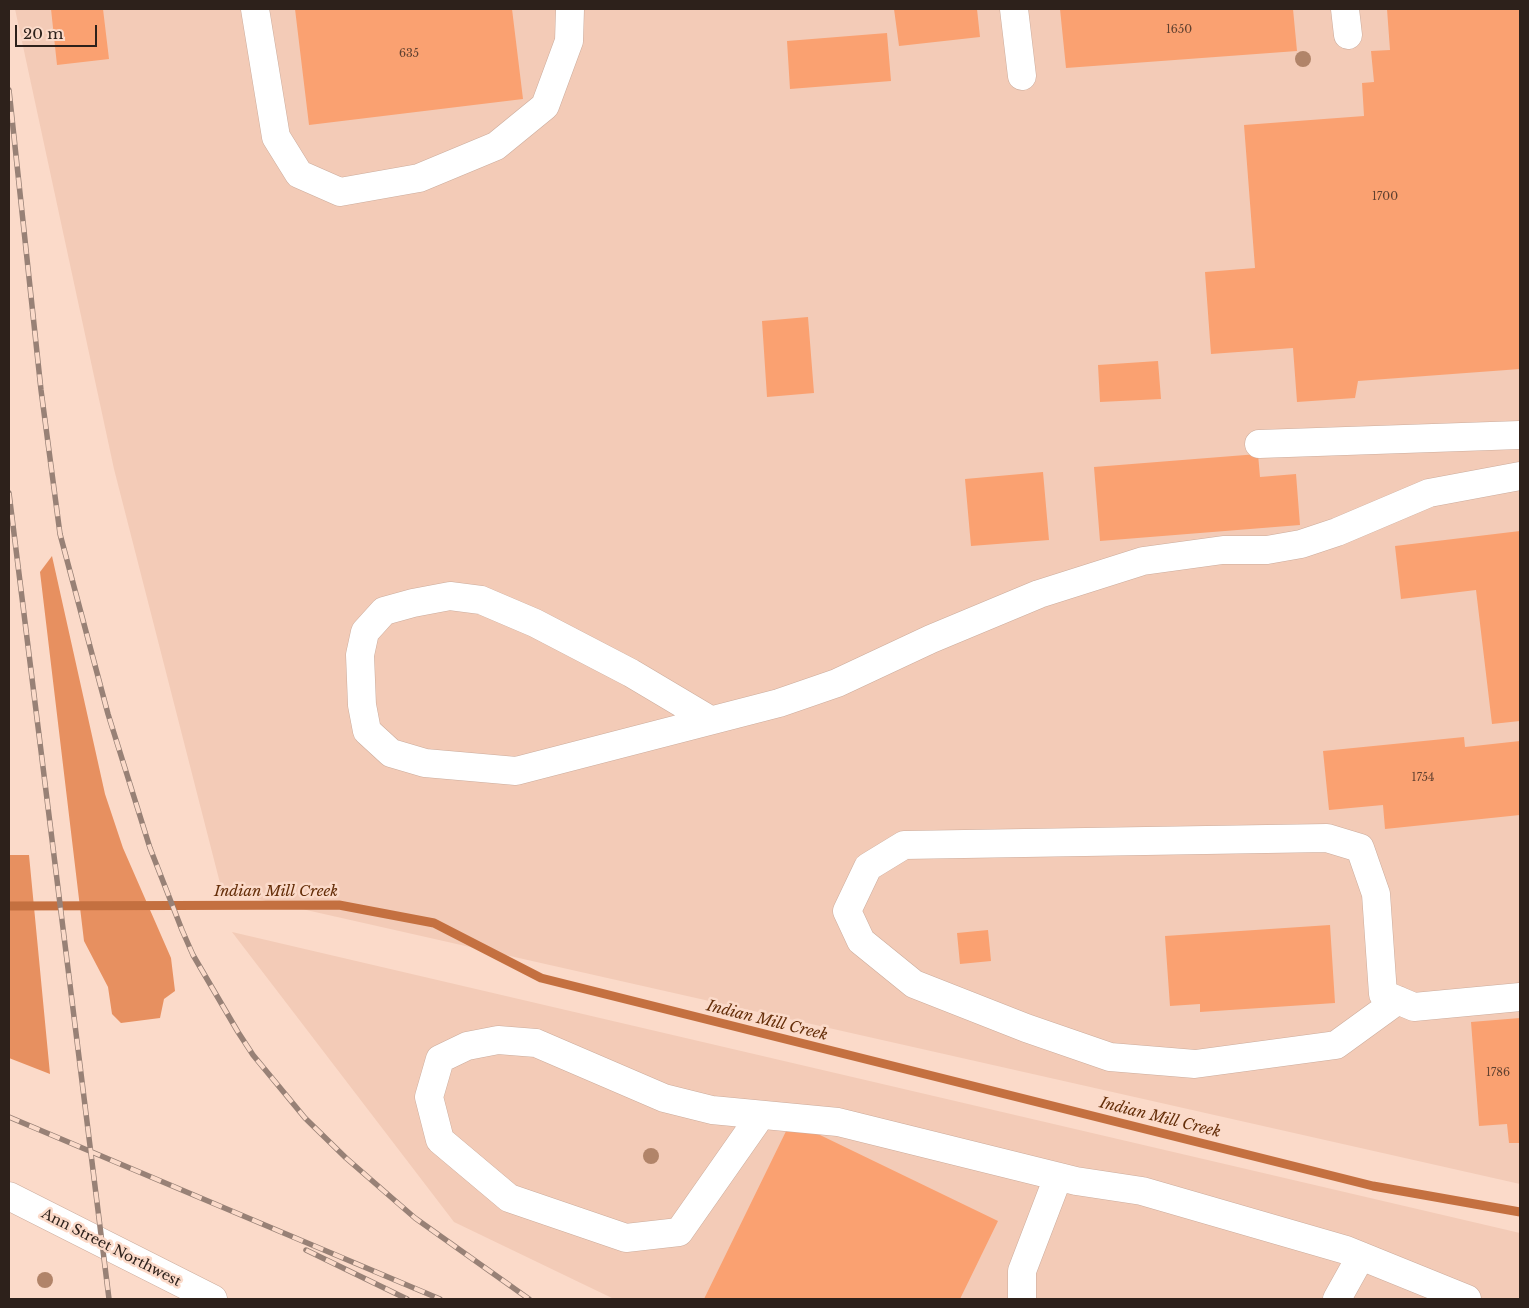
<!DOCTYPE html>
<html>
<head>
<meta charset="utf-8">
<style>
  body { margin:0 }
  #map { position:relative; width:1529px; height:1308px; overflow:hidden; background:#fbdac9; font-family:"Libre Baskerville",serif }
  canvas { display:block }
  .frame { position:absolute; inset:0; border:10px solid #2d211b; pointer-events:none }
  .scale { position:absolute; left:15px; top:25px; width:82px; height:22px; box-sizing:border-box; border:2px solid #2d211b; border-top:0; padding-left:6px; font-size:15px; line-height:18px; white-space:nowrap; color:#2d211b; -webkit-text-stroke:4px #fbdac9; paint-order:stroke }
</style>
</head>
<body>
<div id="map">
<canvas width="1529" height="1308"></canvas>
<div class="frame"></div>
<div class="scale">20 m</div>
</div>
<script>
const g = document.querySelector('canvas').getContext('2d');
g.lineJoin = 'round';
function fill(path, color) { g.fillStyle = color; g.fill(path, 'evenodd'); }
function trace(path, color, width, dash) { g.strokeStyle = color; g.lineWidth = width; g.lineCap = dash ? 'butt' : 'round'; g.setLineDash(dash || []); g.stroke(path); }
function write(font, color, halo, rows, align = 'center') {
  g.font = font + ' "Libre Baskerville",serif'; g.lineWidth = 5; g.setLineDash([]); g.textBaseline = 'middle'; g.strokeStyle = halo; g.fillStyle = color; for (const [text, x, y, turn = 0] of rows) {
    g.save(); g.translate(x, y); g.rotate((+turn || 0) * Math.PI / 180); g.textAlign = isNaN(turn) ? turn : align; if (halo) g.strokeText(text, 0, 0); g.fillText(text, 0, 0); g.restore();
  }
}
fill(new Path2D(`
  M15,9h1505v1175l-1298,-293 -108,-422z
  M232,932l1288,301v66h-906l-160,-77z`), '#f3cbb7');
fill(new Path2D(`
  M52,556l53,238 18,54 48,110 4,33 -11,8 -4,19 -39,5 -9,-9 -4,-27 -24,-46 -44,-369z
  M9,855h20l21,219 -41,-16z`), '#e79060');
trace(new Path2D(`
  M9,906l330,-1 95,18 107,55 832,208 147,26`), '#c47040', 9);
fill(new Path2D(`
  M51,9h52l6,50 -52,6z
  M295,9h217l11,90 -214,26z
  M894,9h83l3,28 -81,9z
  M1060,9h233l4,42 -231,17z
  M1387,9h133v360l-162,12 -3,17 -58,4 -4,-54 -82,6 -6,-82 50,-4 -11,-143 120,-9 -2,-33 12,-1 -3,-31 19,-1z
  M887,33l4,48 -101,8 -3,-48z
  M808,317l6,76 -47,4 -5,-76z
  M1158,361l3,38 -61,3 -2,-37z
  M1258,454l2,23 36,-3 4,51 -200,16 -6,-74z
  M1043,472l6,68 -78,6 -6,-67z
  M1520,531v190l-28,3 -16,-134 -75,9 -6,-53z
  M1464,737l1,10 55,-6v74l-135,14 -2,-24 -54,5 -6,-59z
  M1330,925l5,78 -135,9v-8l-30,2 -5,-70z
  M988,930l3,31 -31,3 -3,-31z
  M1520,1018v125h-11l-2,-19 -28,2 -8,-104z
  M791,1121l207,100 -38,78h-256z`), '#faa171');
const minor = new Path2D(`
  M255,9l21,128 23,37 41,18 79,-14 77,-32 49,-40 24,-65 1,-32
  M1014,9l8,67
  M1345,9l3,26
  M1259,444l261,-9
  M710,720l-79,-47 -96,-50 -54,-23 -31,-4 -37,7 -29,8 -19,21 -5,23 2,50 5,26 24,22 34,10 91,8 263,-68 58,-20 94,-44 108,-45 104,-33 80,-11h44l34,-6 36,-12 92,-39 91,-17
  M1398,1000l-62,45 -141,19 -85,-7 -84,-29 -112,-44 -53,-43 -14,-30 21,-44 36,-22 423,-7 33,10 16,46 7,100 31,13 106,-10
  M761,1115l-82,117 -53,6 -117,-40 -69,-58 -11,-43 11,-38 27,-13 31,-6 38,3 128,55 48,12 126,12 238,59 66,10 204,59 121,49
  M1022,1299v-28l36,-94
  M1337,1299l24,-43`);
const major = new Path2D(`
  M9,1196l204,103`);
trace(minor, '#ccac9c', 29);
trace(major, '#ccac9c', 29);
trace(minor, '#fff', 28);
trace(major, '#fff', 28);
const rail = new Path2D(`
  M9,90l32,300 19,144 48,180 42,134 32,82 11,25 45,77 15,23 52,63 41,40 69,60 114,81
  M9,493l100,806
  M9,1117l431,182
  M306,1250l101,49`);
trace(rail, '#988176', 5.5);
trace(rail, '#fbdac9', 4, [11]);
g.fillStyle = '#b18469';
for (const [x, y] of [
  [1303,59],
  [651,1156],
  [45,1280]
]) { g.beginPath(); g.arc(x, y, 8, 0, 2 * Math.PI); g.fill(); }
write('11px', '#604130', null, [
  ["1650",1179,30],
  ["635",409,54],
  ["1700",1385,197],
  ["1754",1423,778],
  ["1786",1498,1073]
]);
write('14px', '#2d211b', '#fbdac9', [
  ["Ann Street Northwest",111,1248,27]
]);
write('italic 15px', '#652e09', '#fbdac9', [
  ["Indian Mill Creek",276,892],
  ["Indian Mill Creek",767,1021,14],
  ["Indian Mill Creek",1160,1118,14]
]);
</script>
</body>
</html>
